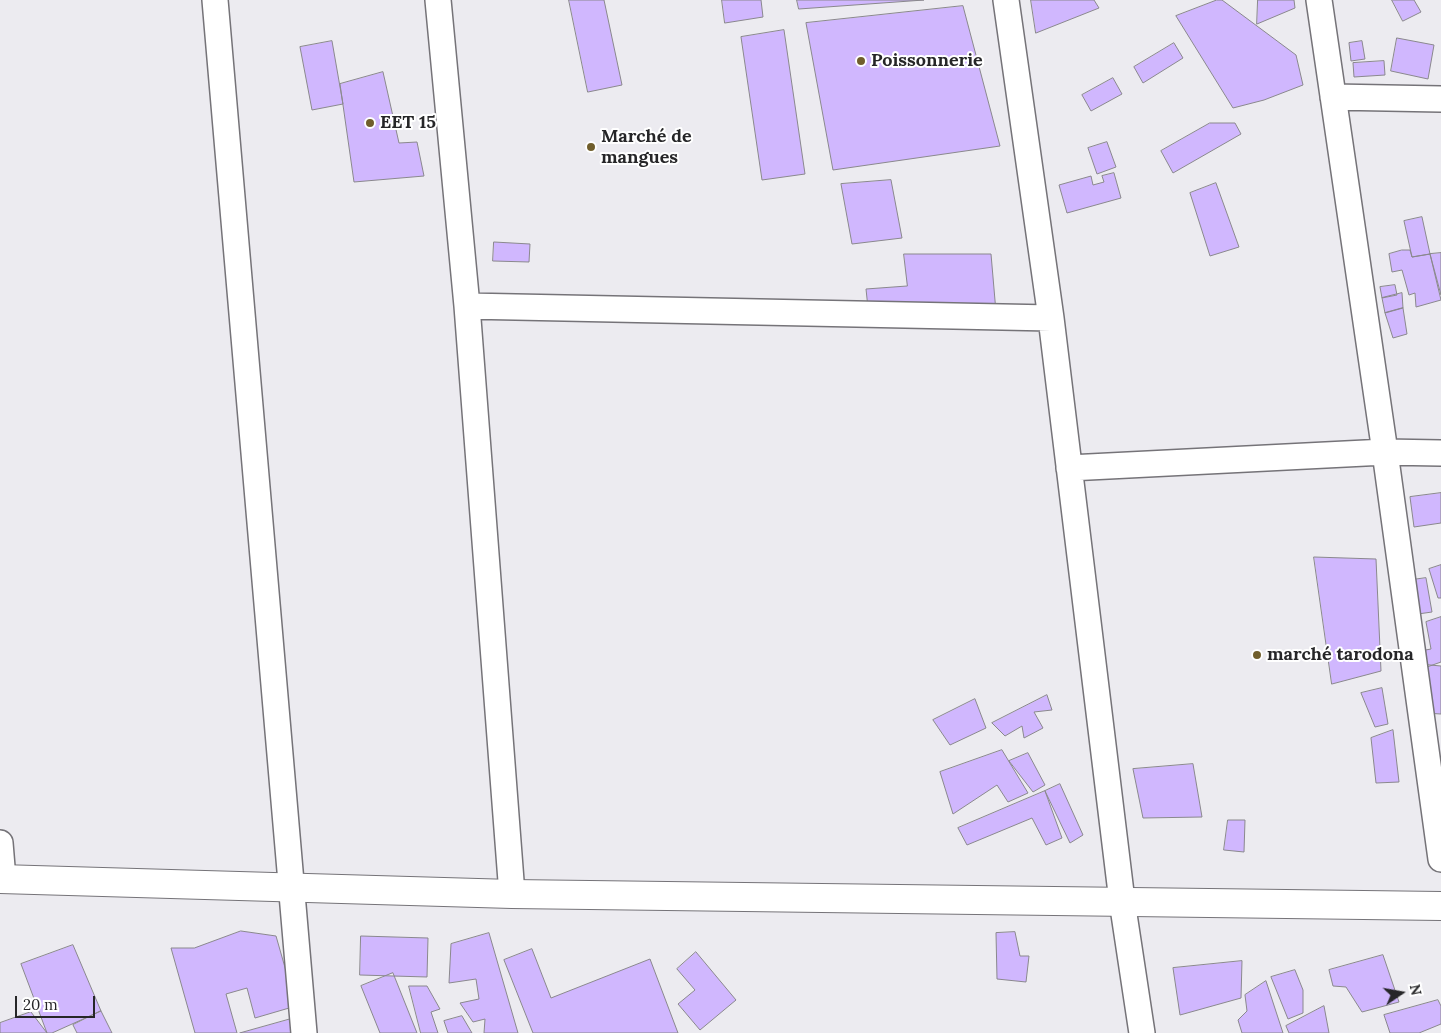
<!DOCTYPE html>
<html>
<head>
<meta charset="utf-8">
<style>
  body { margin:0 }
  #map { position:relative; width:1441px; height:1033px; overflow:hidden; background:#ecebf0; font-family:Lora,serif }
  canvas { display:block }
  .north { position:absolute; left:1376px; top:968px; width:50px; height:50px; -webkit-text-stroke:4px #fff; paint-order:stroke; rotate:78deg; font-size:14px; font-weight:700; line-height:20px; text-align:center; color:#262628 }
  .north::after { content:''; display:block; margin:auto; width:18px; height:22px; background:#262628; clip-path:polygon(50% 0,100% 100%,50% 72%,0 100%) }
  .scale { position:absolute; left:15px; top:996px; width:80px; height:22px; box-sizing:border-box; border:2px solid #262628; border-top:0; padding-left:6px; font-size:15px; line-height:18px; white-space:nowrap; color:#262628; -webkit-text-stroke:4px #fff; paint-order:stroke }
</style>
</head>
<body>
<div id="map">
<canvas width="1441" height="1033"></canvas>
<div class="north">N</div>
<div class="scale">20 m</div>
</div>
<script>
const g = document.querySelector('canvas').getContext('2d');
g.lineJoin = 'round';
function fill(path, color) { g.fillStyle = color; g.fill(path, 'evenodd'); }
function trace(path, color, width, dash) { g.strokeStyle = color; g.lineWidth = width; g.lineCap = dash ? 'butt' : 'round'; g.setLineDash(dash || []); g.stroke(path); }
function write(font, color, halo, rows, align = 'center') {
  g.font = font + ' Lora,serif'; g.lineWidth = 4; g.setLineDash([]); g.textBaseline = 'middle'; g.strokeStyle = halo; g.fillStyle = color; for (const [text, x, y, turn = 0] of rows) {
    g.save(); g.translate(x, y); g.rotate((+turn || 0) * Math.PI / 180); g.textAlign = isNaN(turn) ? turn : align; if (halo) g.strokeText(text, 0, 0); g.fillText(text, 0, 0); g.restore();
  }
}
const building = new Path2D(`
  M569,0h35l18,85 -34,7z
  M722,0h39l2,17 -38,6z
  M797,0h127l-125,9z
  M1031,0h63l5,8 -63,25z
  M1217,0h5l74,55 7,30 -39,15 -31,8 -57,-92z
  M1258,0h36l1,8 -38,16z
  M1392,0h22l7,12 -18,9z
  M963,6l37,140 -167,24 -27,-147z
  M784,30l21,144 -43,6 -21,-143z
  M1397,38l37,7 -6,34 -37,-8z
  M332,41l11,63 -31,6 -12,-63z
  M1362,41l3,18 -14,2 -2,-18z
  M1174,43l9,15 -40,25 -9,-16z
  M1384,61l1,14 -31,2 -1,-14z
  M383,72l16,71 18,-1 7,34 -70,6 -14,-98z
  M1113,78l9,16 -31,17 -9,-16z
  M1210,123h25l6,11 -68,39 -12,-22z
  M1107,142l9,25 -19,7 -9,-26z
  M1114,173l7,25 -54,15 -8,-28 32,-9 2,9 11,-3 -2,-6z
  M891,180l11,58 -50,6 -11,-60z
  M1216,183l23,64 -29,9 -20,-63z
  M1422,217l8,37 -18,3 -8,-36z
  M494,242l36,2 -1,18 -36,-1z
  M1402,250h8l2,7 18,-3 11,46 -25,7 -1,-14 -6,2 -7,-25 -10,2 -3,-18z
  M1441,253v42l-11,-41z
  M904,254h87l5,58 -128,-4 -2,-19 41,-3z
  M1395,285l2,10 -15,3 -2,-11z
  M1402,293l1,15 -18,5 -3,-15z
  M1403,308l4,26 -14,4 -8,-25z
  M1441,493v30l-27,4 -4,-30z
  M1314,557l62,2 5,112 -49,13z
  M1441,565v33h-3l-9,-29z
  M1426,578l6,34 -14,2 -6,-34z
  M1441,617v45l-14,5 -7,-16 11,-2 -5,-27z
  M1419,664l22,2v48l-17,-1z
  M1382,688l6,36 -13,3 -14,-34z
  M1047,695l5,15 -18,2 9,16 -19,10 -2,-12 -17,10 -13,-13z
  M975,699l11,29 -36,17 -17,-25z
  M1393,730l6,52 -23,1 -5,-45z
  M1002,750l26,43 -20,9 -11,-17 -44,29 -13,-42z
  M1028,753l17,32 -12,7 -24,-31z
  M1193,764l9,53 -59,1 -10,-49z
  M1060,784l23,51 -13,8 -25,-52z
  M1045,791l17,47 -16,7 -14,-27 -65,27 -9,-17z
  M1228,820h17l-1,32 -20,-2z
  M241,931l35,5 20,70 -41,12 -8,-30 -21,6 11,39h-42l-24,-85h23z
  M1015,932l5,24h9l-3,26 -29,-3 -1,-46z
  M489,933l29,100h-34l1,-14 -12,3 -13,-19 19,-4 -3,-20 -27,4 2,-39z
  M361,936l67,2 -1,39 -67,-2z
  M73,945l28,66 -49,22h-5l-26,-69z
  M532,949l19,49 99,-39 28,74h-145l-29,-73z
  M696,952l40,48 -36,30 -22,-26 17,-14 -18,-21z
  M1383,955l16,47 -37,10 -16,-25 -13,-1 -4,-16z
  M1242,961l-1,37 -61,17 -7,-47z
  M1295,970l8,20v23l-15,6 -17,-42z
  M393,973l24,60h-37l-19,-47z
  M1266,981l17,52h-41l-4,-13 9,-9 -2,-16z
  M409,986h18l13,23 -9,3 7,21h-17z
  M1438,1000l3,6v18l-22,9h-29l-6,-18z
  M1324,1006l5,27h-40l-3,-7z
  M101,1011l11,22h-35l-4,-8z
  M31,1012l16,21h-47v-10z
  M462,1016l10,17h-24l-4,-12z
  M291,1019l4,14h-55z`);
fill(building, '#d0b7fe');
trace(building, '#8a888d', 1);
const street = new Path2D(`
  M215,0l89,1033
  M438,0l29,306 45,588
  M1006,0l45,318 71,583 20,132
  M1319,0l66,452 56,407
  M1333,97l108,2
  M467,306l584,12
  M1069,468l316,-16 56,1
  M0,843l3,36`);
const secondary = new Path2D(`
  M0,879l512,15 929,12`);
trace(street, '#757378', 28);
trace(secondary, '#757378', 30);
trace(street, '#fff', 25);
trace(secondary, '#fff', 28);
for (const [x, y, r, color] of [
  [861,61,5,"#705e2c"],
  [370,123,5,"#705e2c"],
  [591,147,5,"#705e2c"],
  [1257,655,5,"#705e2c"]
]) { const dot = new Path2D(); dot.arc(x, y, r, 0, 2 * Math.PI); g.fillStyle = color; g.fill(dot); trace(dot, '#fff', 2); }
write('bold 18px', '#262628', '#fff', [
  ["Poissonnerie",871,61],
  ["EET 15",380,123],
  ["Marché de",601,137],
  ["mangues",601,158],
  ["marché tarodona",1267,655]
], 'left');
</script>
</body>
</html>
